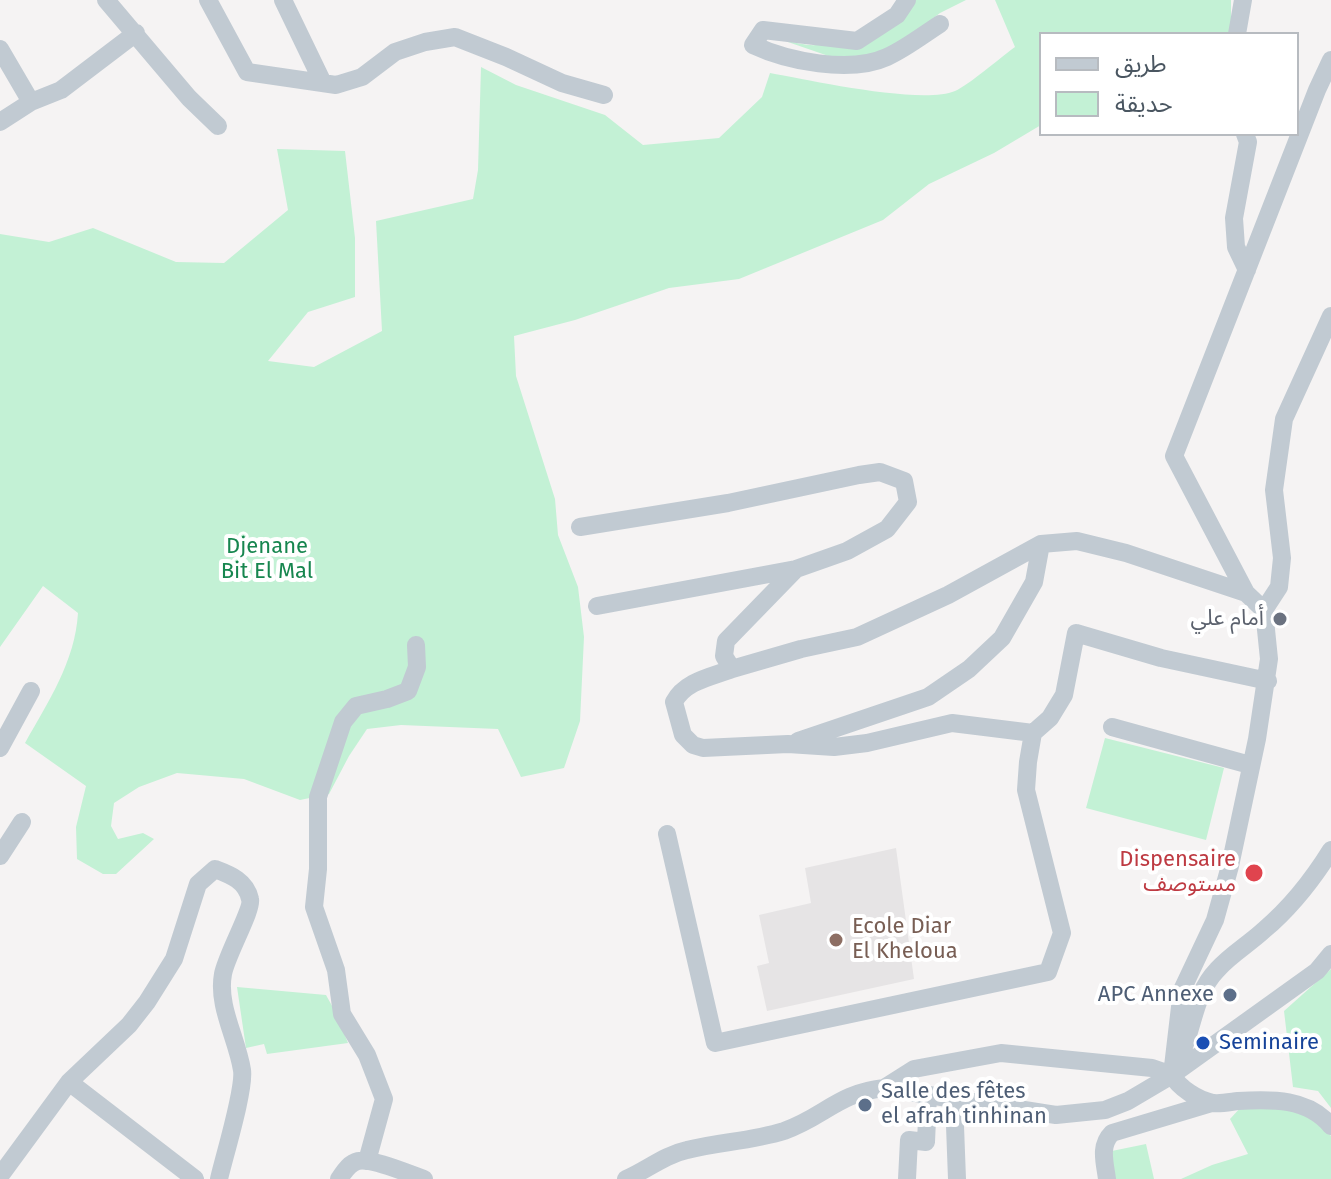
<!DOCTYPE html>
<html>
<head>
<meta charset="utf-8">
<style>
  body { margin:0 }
  #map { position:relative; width:1331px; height:1179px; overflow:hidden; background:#f5f3f3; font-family:"Fira Sans","Noto Sans Arabic",sans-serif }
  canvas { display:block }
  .legend { position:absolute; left:1039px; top:32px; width:260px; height:104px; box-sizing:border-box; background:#fff; border:2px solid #b7bbc0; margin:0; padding:10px 14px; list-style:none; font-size:24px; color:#4a5661 }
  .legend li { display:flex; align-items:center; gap:16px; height:40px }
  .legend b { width:40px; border:2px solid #b7bbc0 }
</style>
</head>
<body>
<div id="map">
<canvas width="1331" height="1179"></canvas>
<ul class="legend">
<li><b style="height:10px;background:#c1cad2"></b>طريق</li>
<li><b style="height:22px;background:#c3f1d5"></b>حديقة</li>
</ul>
</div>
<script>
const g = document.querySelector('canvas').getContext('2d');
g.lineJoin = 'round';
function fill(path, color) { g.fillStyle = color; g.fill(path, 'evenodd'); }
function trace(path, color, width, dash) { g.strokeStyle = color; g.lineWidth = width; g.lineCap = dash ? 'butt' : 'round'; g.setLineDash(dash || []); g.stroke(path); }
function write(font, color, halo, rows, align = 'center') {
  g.font = font + ' "Fira Sans","Noto Sans Arabic",sans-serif'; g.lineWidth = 8; g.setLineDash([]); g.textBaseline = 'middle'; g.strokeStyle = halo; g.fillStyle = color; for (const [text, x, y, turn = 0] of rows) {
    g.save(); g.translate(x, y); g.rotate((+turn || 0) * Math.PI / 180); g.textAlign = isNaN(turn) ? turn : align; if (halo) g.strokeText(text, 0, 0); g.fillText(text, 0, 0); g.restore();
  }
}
fill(new Path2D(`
  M896,848l18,131 -147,32 -10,-45 12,-3 -10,-48 52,-12 -6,-35z`), '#e6e4e5');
fill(new Path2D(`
  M901,0h65l-26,13 -53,41 -44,7 -58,-20c10,1 22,5 32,4 33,-1 63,-22 84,-45z
  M995,0h236v34h-190v91l-47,28 -65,31 -46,36 -144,59 -70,9 -94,32 -61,16 2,40 39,123 3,36 20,52 6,50 -4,84 -16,47 -43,9 -23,-48 -97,-4 -34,4 -18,27 -20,38 -29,6 -56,-21 -67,-6 -38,14 -25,16 -3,23 7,13 25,-6 11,6 -38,35h-13l-26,-15 -1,-32 10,-41 -61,-43c23,-41 50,-81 53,-130l-35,-27 -43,61v-413l49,8 44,-14 83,34 48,1 64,-53 -11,-61 68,2 10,87v59l-47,15 -40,49 46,6 68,-36 -6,-110 97,-22 5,-29 3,-103 35,18 89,30 38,30 76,-7 43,-41 8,-24c39,7 151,32 185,18 14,-6 46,-34 60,-44z
  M1105,738l119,30 -18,72 -120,-32z
  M1331,969v139l-13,-17 -25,-4 -9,-76z
  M237,987l89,8 10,18 12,30 -81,11 -3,-10 -18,4z
  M1242,1106l31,1 45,10 13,19v43h-150l31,-14 36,-11 -18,-35z
  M1146,1144l8,35h-50l-2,-26z`), '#c3f1d5');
trace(new Path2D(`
  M106,0l83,98 29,28
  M208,0l39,72 89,13 26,-8 33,-25 30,-10 30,-5 51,20 56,26 42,12
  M283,0l40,83
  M907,0l-10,15 -40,26 -94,-11 -10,15c34,16 97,29 134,12 18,-8 36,-22 53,-33
  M1237,34l6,-34
  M0,49l31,53 -31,20
  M31,102l30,-12 75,-57
  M1245,134l3,8 -14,76 2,29 11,23
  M580,527l148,-24 131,-28 21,-3 24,9 4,21 -21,27 -40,22 -51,18 -70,72 -2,15 8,13 69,-20 56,-12 91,-42 93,-51 36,-3 49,12 120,40
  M597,606l199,-37
  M1264,610l15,-23 3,-29 -8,-68 10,-71 47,-103
  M732,669c-21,8 -47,12 -58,33l9,33 10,10 10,3 85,-4 46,3 33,-4 85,-20 81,10
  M1112,727l138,38
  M798,741l130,-44 41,-28 33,-31 32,-56 7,-38
  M0,748l31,-57
  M667,834l48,209 333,-71 14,-39 -36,-143 2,-28 5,-29 17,-15 14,-23 12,-62 85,25 107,23
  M0,856l22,-34
  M1181,1054c13,-28 13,-60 36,-84 13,-15 32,-26 47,-40 26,-22 49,-51 67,-80
  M1172,1075l10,-85 33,-70 15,-54 27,-127 12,-80 -5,-49 -18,-17 -72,-137 143,-366 14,-30
  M1172,1075c7,13 26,25 41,28 7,1 17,-1 25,-2 34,-2 70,-3 93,25
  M69,1082l126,97
  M884,1088l30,-19 87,-16 151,15 20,7
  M954,1099l3,80
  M367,1161l17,-62 -17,-44 -25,-41 -6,-44 -22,-63 4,-38v-72l25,-75 13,-16 31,-7 21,-8 9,-24 -1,-22
  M0,1176l69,-94 60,-57 18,-23 27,-43 24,-75 17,-15c16,6 31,12 35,30 3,10 -24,57 -27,75 -6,32 14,64 19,96 3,19 -18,87 -23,109
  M339,1179c5,-7 10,-16 19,-18 15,-3 51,13 66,18
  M626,1179c21,-9 38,-24 61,-29 32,-8 65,-9 97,-19 40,-14 54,-38 100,-43l172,27 49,-5 23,-9 44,-26 145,-104 14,-17
  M907,1179l2,-39 17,2 2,-46
  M1107,1179c-2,-16 -8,-33 5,-46l100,-30`), '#c1cad2', 18);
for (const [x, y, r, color] of [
  [1280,619,8,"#6b7280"],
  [1254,873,10,"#e0444e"],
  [836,940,8,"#8d6e63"],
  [1230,995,8,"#5c6f8a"],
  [1203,1043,8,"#1a4fb4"],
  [865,1105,8,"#5c6f8a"]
]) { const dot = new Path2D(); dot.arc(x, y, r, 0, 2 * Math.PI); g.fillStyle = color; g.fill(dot); trace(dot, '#fff', 3); }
write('22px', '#17864f', '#fff', [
  ["Djenane",267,547],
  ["Bit El Mal",267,572]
]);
write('22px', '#5b616d', '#fff', [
  ["أمام علي",1264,619]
], 'right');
write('22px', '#be3a42', '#fff', [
  ["Dispensaire",1236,860],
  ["مستوصف",1236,885]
], 'right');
write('22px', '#785e54', '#fff', [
  ["Ecole Diar",852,927],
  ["El Kheloua",852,952]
], 'left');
write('22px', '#4e5e75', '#fff', [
  ["APC Annexe",1214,995],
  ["Salle des fêtes",881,1092,"left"],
  ["el afrah tinhinan",881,1117,"left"]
], 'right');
write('22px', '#164399', '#fff', [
  ["Seminaire",1219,1043]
], 'left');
</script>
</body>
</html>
